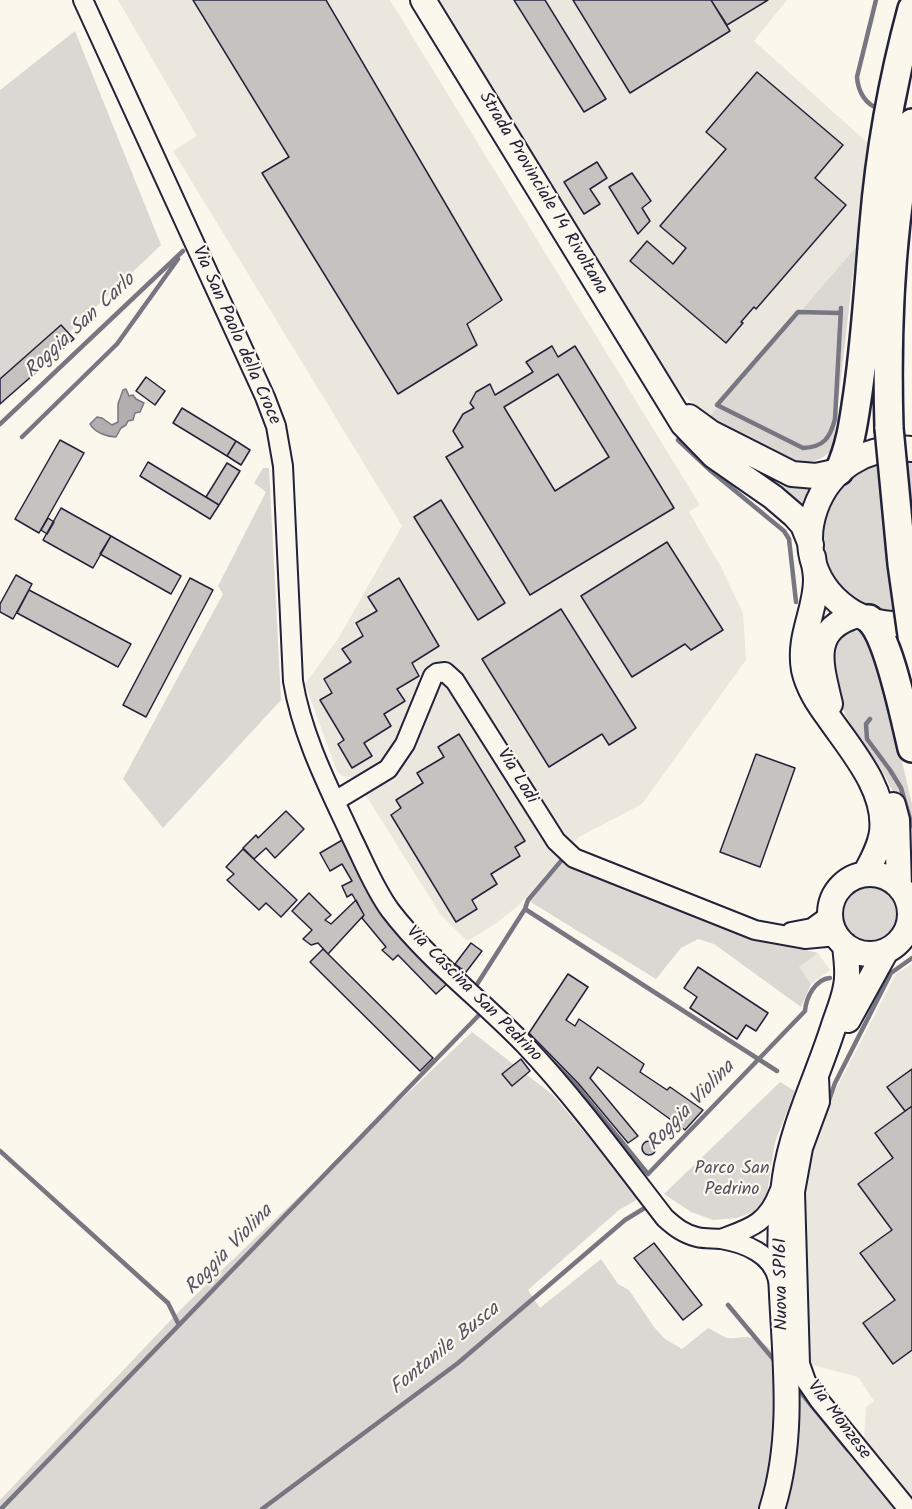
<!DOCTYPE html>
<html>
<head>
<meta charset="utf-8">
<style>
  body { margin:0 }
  canvas { display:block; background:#fbf7ec }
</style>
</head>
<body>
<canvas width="912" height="1509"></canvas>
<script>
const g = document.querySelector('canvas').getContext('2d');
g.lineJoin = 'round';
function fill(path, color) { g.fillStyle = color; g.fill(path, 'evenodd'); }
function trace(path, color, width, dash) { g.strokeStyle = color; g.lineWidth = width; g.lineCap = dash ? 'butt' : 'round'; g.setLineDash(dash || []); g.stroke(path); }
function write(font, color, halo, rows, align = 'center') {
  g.font = font + ' Kalam,sans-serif'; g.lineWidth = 4.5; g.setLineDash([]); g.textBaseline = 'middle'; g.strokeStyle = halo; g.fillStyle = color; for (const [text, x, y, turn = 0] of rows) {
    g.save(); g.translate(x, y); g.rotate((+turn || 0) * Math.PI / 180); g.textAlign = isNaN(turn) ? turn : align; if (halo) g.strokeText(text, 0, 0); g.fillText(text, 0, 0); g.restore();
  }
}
fill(new Path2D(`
  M118,0h272l310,505 -11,7 32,55 22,46 3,47 -104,144 -63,33 -60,68 -22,18 -30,18 -27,-27 -85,-136 -13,-2 -5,-5 -32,-87 33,-45 64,-113 -229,-375 24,-15z
  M440,0h347l-33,41 115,103 -13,103 -147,170 -36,-31z
  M818,953l12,17 -19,14 -13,-17z
  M912,964v533l-48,-57 2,-33 8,-6 -16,-24 -49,-13 -4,-162 5,-44 23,-63 63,-121z`), '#ebe7df');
fill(new Path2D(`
  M75,31l86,214 -161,153v-308z
  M856,247l-23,201c-9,13 -26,16 -41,14l-83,-45z
  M731,454l83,31 -12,22z
  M912,461v154h-30l-39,-21 -21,-35 -1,-36 20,-40 30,-19z
  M263,468h6l12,232 -118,128 -40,-49 100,-185 -5,-8 48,-94 -12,-9z
  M853,631l12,1 12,23 35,149v71c-5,-28 -8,-59 -20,-85 -21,-49 -58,-67 -59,-127 0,-15 4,-27 20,-32z
  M563,863l199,77 56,13 -19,14 12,17 -10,23 -87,-63 -16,-5 -17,9 -25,31 -127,-78z
  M840 914a30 30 0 1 1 60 0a30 30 0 1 1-60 0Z
  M472,1032l81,63 87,103 -21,12 -91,80 12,18 61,-49 17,25 11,6 25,37 11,12 17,10 26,-21c6,2 11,7 17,9 7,3 12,0 19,0 13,-1 25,9 31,19l2,84 -14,69h-763v-9l184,-194z
  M780,1082l15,9 -20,51 -9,58 -8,10 -21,8 -24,2 -22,-8 -27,-18z
  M790,1370l108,139h-116z`), '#dbd8d3');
const water = new Path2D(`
  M126,389l3,7 4,-1 3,4 8,4 -4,9 -5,1 -2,7 -5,1 -2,4 -5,3 -5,9c-9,0 -22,-5 -26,-13l7,-7 5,1 10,7 6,-3v-18l5,-14z`);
fill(water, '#b1aeb0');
trace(water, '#787681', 1.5);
trace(new Path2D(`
  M876,0l-19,77c1,14 8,28 23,32
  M840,313l-42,-1 -81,93 86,43c21,-1 27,-10 32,-29l6,-111
  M0,424l183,-173
  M22,437l95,-93 61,-85
  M678,440l33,31 73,60 5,8 7,63
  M870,719l-4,5 1,15 23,31 11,18 11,38
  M525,909l3,-9 33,-39
  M474,989l51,-80 252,162
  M544,1053l30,30 74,91 157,-163c1,-13 10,-32 25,-33
  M828,1103l7,-20 56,-110 21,-15
  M0,1151l168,152 11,22
  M728,1305l46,55
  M802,1394l46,56
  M1,1509l479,-495
  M262,1509l196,-146 167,-143 18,-11`), '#787681', 4.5);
const building = new Path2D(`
  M193,0h133l176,300 -35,24 10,21 -79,49 -136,-221 27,-16z
  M514,0h31l61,99 -22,13z
  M573,0h138l19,31 -100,62z
  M711,0h57l-41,25z
  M757,72l86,73 -28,33 31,27 -90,104 -2,-2 -13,15 2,1 -17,20 -96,-82 17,-20 26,23 13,-16 -26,-22 66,-77 -20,-17z
  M597,162l10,16 -17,11 10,15 -16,10 -20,-32z
  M632,173l19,28 -9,7 8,13 -12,13 -29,-47z
  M61,325l13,14 -74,65v-25z
  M552,346l6,11 17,-11 99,162 -144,87 -84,-138 17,-10 -10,-16 10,-17 11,-6 -4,-5 6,-11 14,-8 5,11 38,-23 -7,-10zM558,374l51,83 -54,34 -51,-84z
  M146,377l19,14 -10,14 -19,-14z
  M182,408l54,33 -9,15 -54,-33z
  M60,440l24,13 -45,80 -24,-14z
  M236,441l14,9 -9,15 -14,-9z
  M148,462l71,43 -9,14 -70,-43z
  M227,463l13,8 -21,34 -13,-8z
  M441,500l64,103 -27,17 -64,-103z
  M61,508l50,28 -18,32 -50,-28z
  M48,518l6,4 -7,12 -6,-4z
  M111,536l70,40 -10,18 -71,-40z
  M667,542l56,88 -32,20 -6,-6 -53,33 -51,-81z
  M16,575l16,9 -19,35 -13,-7v-8z
  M190,578l23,12 -67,127 -23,-12z
  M399,578l40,68 -27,17 7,13 -22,13 8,12 -21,13 7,12 -27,17 8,13 -20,12 -14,-24 6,-4 -24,-40 12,-7 -8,-14 27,-17 -9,-13 21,-13 -7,-13 21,-12 -9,-14z
  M29,590l102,54 -13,23 -101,-54z
  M561,609l75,119 -27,17 -7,-11 -53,33 -67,-108z
  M459,734l66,107 -10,6 5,9 -29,18 6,10 -25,16 5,9 -21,13 -65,-107 10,-7 -5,-8 27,-17 -6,-10 27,-16 -6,-10z
  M756,754l39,14 -35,99 -40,-15z
  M286,811l18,18 -29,29 -9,-10 -12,11 -11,-11 13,-13 2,3z
  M344,839l106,142 -14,13 -38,-39 -5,5 -11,-10 4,-3 -24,-29 2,-3 -12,-21 -5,3 -5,-11 10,-5 -10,-17 -12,7 -10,-18z
  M243,849l54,51 -16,17 -15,-14 -7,7 -32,-30 7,-6 -8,-7z
  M309,893l22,22 -6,5 6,4 25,-24 8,15 -36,39 -10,-11 -7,2 -8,-6 9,-9 -20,-19z
  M471,943l11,8 -16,21 -11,-8z
  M323,949l110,109 -13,13 -110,-109z
  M698,967l70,46 -12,18 -10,-6 -9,14 -47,-31 7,-11 -13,-9z
  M568,974l20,13 -22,33 9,6 4,-7 65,45 -4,8 27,18 3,-3 33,23 -18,20 -87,-63 -8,11 48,58 -10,7 -50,-60 -49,-50z
  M521,1059l9,12 -18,15 -10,-12z
  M912,1069v37l-7,5 -18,-24z
  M912,1106v244l-19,14 -30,-41 32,-23 -35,-47 32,-23 -34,-46 35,-26 -18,-25z
  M642 1148a7 7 0 1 1 14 0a7 7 0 1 1-14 0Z
  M654,1243l48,62 -19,15 -49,-62z`);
fill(building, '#c6c2c0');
trace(building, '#22223b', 1.5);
const minor = new Path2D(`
  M83,0l182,397 11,29 7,40 10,215c9,55 36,107 59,157 12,24 22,50 38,72 38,50 92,90 135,135 51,54 95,115 140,173 10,9 19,16 32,19 8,2 16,1 24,2 24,4 52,15 57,41
  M335,801l53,-32 17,-25 28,-68 4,-3 8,-1 10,9 101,160 18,17 181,72 50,9 32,-3
  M791,932l21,-4 18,-13
  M819,1077l1,25 -17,46 -8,44 5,172 6,17 13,19 89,109
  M721,1239c29,-11 46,-15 58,-47`);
const major = new Path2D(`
  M423,0l260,424 31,32 59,41 21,18 9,10 8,20
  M689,417l22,16 81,41 24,2 23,-5
  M912,449c-96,-11 -142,114 -58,164 18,10 38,13 58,10
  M813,557c1,8 3,15 3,23 0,31 -18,56 -12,90 4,18 14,33 25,48 22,32 58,72 53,114 -2,15 -10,29 -17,42
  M830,704c-9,-39 -22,-75 28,-89
  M893,805l4,15 2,66
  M830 914a40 40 0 1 1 80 0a40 40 0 1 1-80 0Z
  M848,1020l38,-69
  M772,1509c34,-107 -4,-222 13,-332 8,-53 33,-101 49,-152 4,-12 10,-26 12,-39 3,-13 0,-28 -1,-41`);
const highway = new Path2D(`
  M889,428c-3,-101 1,-205 23,-305
  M839,471c12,-25 15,-52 19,-79 8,-56 11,-112 16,-168 6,-73 19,-145 38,-215
  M869,619c20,17 36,101 43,129`);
trace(minor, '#22223b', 22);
trace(major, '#22223b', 28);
trace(highway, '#22223b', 32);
trace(minor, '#fbf7ec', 18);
trace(major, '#fbf7ec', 24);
trace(highway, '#fbf7ec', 27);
const highwayBridge = new Path2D(`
  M889,428l13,136 10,71`);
trace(highwayBridge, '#22223b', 32, []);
trace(highwayBridge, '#fbf7ec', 27);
write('18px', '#22223b', '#fbf7ec', [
  ["Strada Provinciale 14 Rivoltana",542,194,59],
  ["Via San Paolo della Croce",235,336,66],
  ["Via Lodi",516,777,58],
  ["Via Cascina San Pedrino",473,995,45],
  ["Nuova SP161",783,1284,-91],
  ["Via Monzese",838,1421,53]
]);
write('18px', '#505061', '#fbf7ec', [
  ["Parco San",732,1170],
  ["Pedrino",732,1191]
]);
write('italic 20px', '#545364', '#fbf7ec', [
  ["Roggia San Carlo",81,327,-43],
  ["Roggia Violina",692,1107,-46],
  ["Roggia Violina",230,1251,-46],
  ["Fontanile Busca",446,1350,-39]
]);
</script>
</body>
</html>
